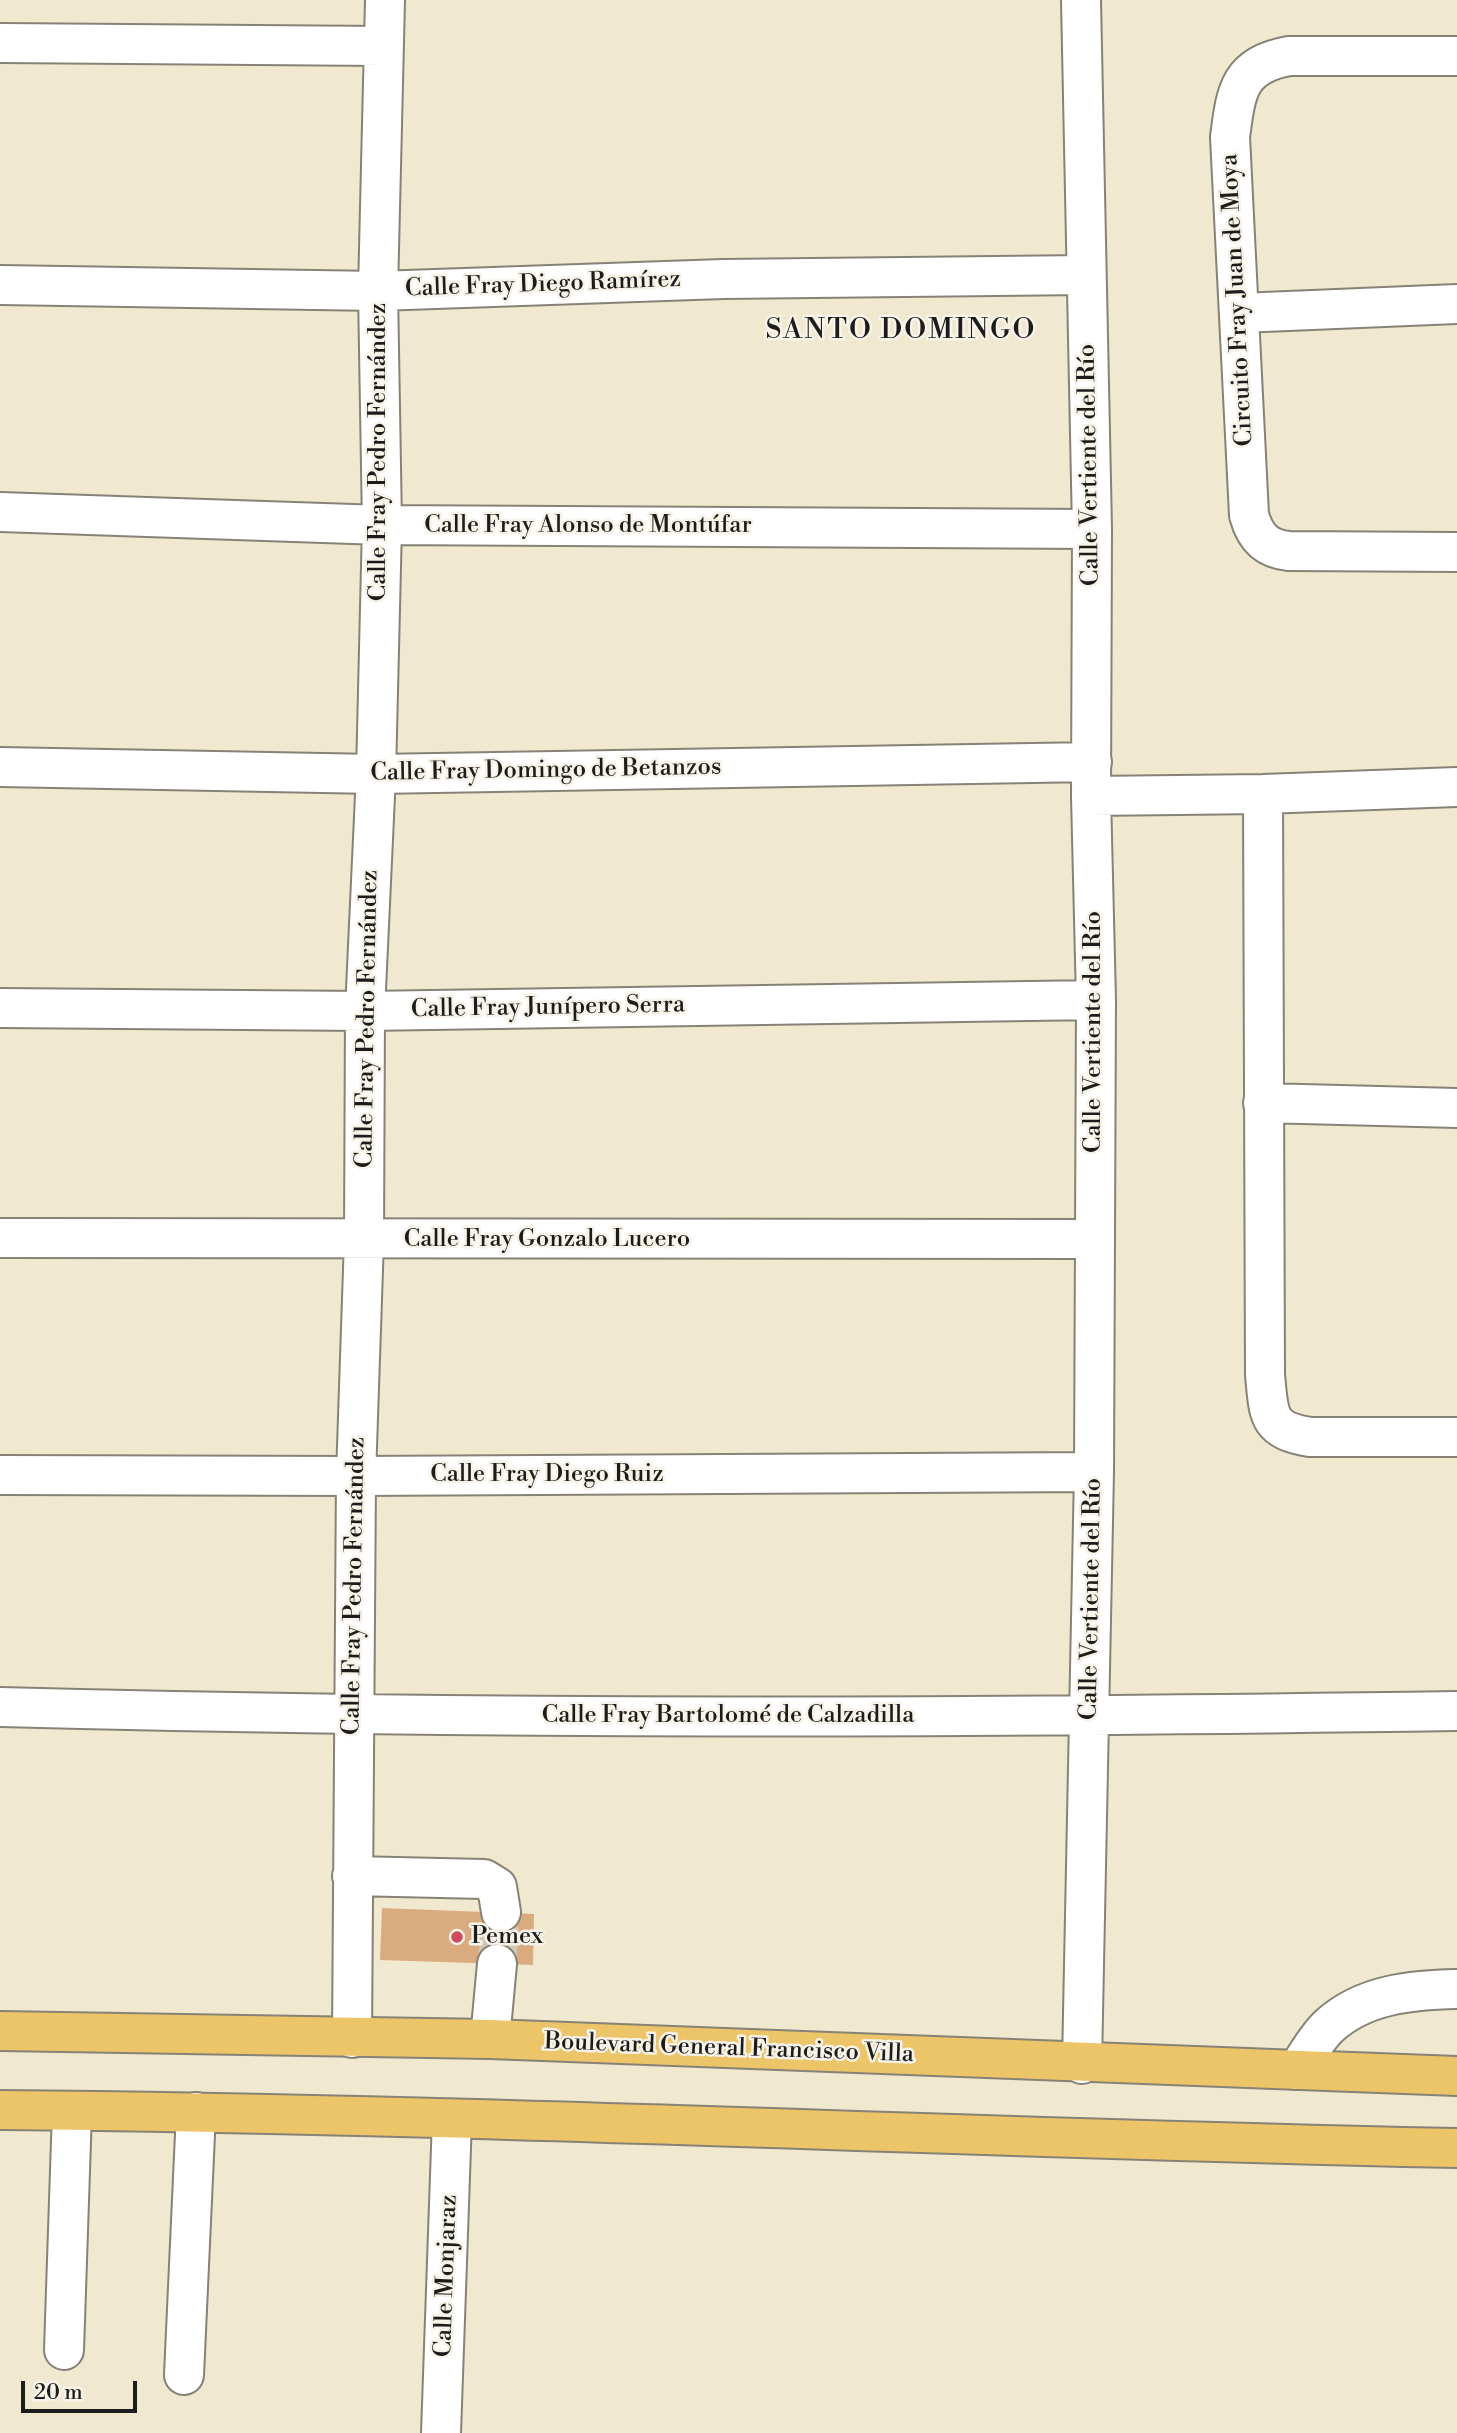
<!DOCTYPE html>
<html>
<head>
<meta charset="utf-8">
<style>
  body { margin:0 }
  #map { position:relative; width:1457px; height:2433px; overflow:hidden; background:#f0e8cf; font-family:"Libre Bodoni",serif }
  canvas { display:block }
  .scale { position:absolute; left:21px; top:2381px; width:116px; height:32px; box-sizing:border-box; border:4px solid #1c1c1c; border-top:0; padding-left:9px; font-size:21px; line-height:24px; white-space:nowrap; color:#1c1c1c; -webkit-text-stroke:5px #f7f3e8; paint-order:stroke }
</style>
</head>
<body>
<div id="map">
<canvas width="1457" height="2433"></canvas>
<div class="scale">20 m</div>
</div>
<script>
const g = document.querySelector('canvas').getContext('2d');
g.lineJoin = 'round';
function fill(path, color) { g.fillStyle = color; g.fill(path, 'evenodd'); }
function trace(path, color, width, dash) { g.strokeStyle = color; g.lineWidth = width; g.lineCap = dash ? 'butt' : 'round'; g.setLineDash(dash || []); g.stroke(path); }
function write(font, color, halo, rows, align = 'center') {
  g.font = font + ' "Libre Bodoni",serif'; g.lineWidth = 5; g.setLineDash([]); g.textBaseline = 'middle'; g.strokeStyle = halo; g.fillStyle = color; for (const [text, x, y, turn = 0] of rows) {
    g.save(); g.translate(x, y); g.rotate((+turn || 0) * Math.PI / 180); g.textAlign = isNaN(turn) ? turn : align; if (halo) g.strokeText(text, 0, 0); g.fillText(text, 0, 0); g.restore();
  }
}
fill(new Path2D(`
  M382,1908l152,6 -1,51 -153,-5z`), '#daab7f');
trace(new Path2D(`
  M497,1964l4,-52`), '#d0c9b4', 38, [38, 19]);
const minor = new Path2D(`
  M1081,0l11,529 -1,267 5,204 -2,472 -12,592
  M0,43l382,3
  M1457,56h-168c-51,9 -53,36 -59,81l19,378c6,22 17,34 40,36l168,1
  M0,285l378,6 345,-12 363,-4
  M1240,313l217,-9
  M0,512l382,13 710,4
  M0,767l376,7 716,-12
  M1263,794l2,581c4,39 1,55 45,62h147
  M1091,796l172,-2 194,-7
  M0,1008l365,3 731,-11
  M1263,1103l194,5
  M0,1238l1093,1
  M0,1475l356,1 738,-4
  M0,1707c486,13 971,11 1457,4
  M352,1876l132,3 13,8 4,25
  M352,2038l4,-562 8,-236 1,-229 11,-237 6,-249 -4,-234 7,-291
  M490,2039l7,-75
  M1297,2070c10,-14 19,-32 32,-44 35,-32 83,-36 128,-37
  M64,2350l8,-239
  M184,2375l12,-263
  M441,2433l11,-314`);
const major = new Path2D(`
  M0,2031l490,8 967,37
  M0,2110c486,4 971,28 1457,38`);
trace(minor, '#868276', 42);
trace(major, '#868276', 42);
trace(minor, '#fff', 38);
trace(major, '#edc569', 38);
for (const [x, y, r, color] of [
  [457,1937,7,"#d1495b"]
]) { const dot = new Path2D(); dot.arc(x, y, r, 0, 2 * Math.PI); g.fillStyle = color; g.fill(dot); trace(dot, '#f7f3e8', 2.5); }
write('24px', '#1c1c1c', '#f7f3e8', [
  ["Calle Fray Diego Ramírez",543,285,-2],
  ["Circuito Fray Juan de Moya",1238,300,-93],
  ["Calle Fray Pedro Fernández",379,452,-90],
  ["Calle Vertiente del Río",1090,465,-91],
  ["Calle Fray Alonso de Montúfar",588,526],
  ["Calle Fray Domingo de Betanzos",546,771,-1],
  ["Calle Fray Junípero Serra",548,1008,-1],
  ["Calle Fray Pedro Fernández",368,1019,-89],
  ["Calle Vertiente del Río",1094,1032,-90],
  ["Calle Fray Gonzalo Lucero",547,1240],
  ["Calle Fray Diego Ruiz",547,1475],
  ["Calle Fray Pedro Fernández",355,1586,-89],
  ["Calle Vertiente del Río",1092,1599,-89],
  ["Calle Fray Bartolomé de Calzadilla",728,1716],
  ["Boulevard General Francisco Villa",729,2049,2],
  ["Calle Monjaraz",447,2276,-88]
]);
write('24px', '#1c1c1c', '#f7f3e8', [
  ["Pemex",471,1937]
], 'left');
g.letterSpacing = '2px';
write('28px', '#1c1c1c', '#f7f3e8', [
  ["SANTO DOMINGO",901,331]
]);
g.letterSpacing = '0px';
</script>
</body>
</html>
